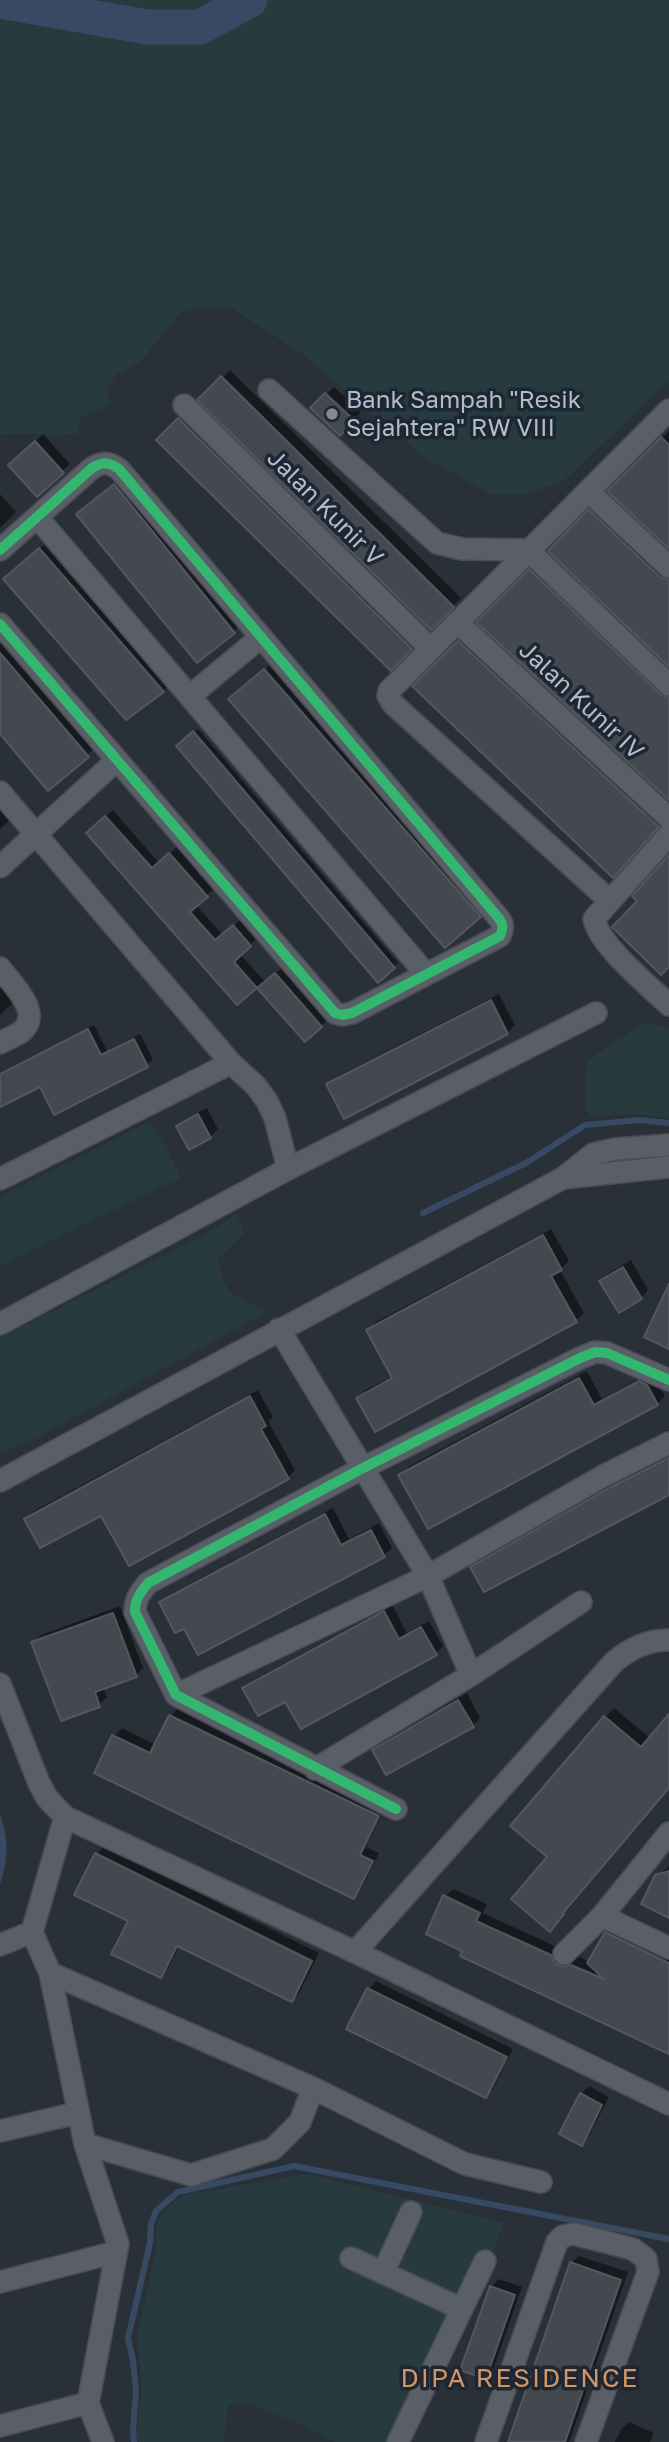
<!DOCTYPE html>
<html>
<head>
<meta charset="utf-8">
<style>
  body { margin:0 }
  canvas { display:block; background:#2a3038 }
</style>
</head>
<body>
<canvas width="669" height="2442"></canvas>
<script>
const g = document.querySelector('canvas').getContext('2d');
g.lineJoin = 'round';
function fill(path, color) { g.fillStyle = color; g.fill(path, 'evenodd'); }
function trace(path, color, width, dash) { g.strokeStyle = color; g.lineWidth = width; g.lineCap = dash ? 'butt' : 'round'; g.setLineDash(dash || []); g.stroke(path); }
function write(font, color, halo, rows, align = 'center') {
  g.font = font + ' "Golos Text",sans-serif'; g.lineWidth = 7; g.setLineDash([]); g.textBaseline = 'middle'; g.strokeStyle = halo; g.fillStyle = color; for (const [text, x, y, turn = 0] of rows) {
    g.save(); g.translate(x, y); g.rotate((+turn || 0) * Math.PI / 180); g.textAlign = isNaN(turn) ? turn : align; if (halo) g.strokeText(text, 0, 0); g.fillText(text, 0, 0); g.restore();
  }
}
fill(new Path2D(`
  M0,0h669v381l-106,100 -39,14 -33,-1 -66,-36 -124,-105 -71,-46h-35l-14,5 -41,50 -24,13 -10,14 4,16 -30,12 -3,17 -27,2 -21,-3 -29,2z
  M646,1022l23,6v90l-34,-4 -44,2 -5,-7 1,-48z
  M151,1121l30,56 -181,89v-69z
  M236,1213l9,20 -27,26c3,34 22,42 51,52l-231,126 -38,16v-115l173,-87 44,-23z
  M306,2174l198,49 -34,85 -61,134h-74l-37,-19 -49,-20 -21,1 -4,38h-85l-3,-9 6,-46 -5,-50 20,-92 -1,-20 7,-13 14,-13 11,-5z`), '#273a3e');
fill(new Path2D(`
  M0,1815c9,24 8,45 0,69z`), '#384963');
fill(new Path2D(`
  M230,370l231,228 -30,30 -231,-228z
  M334,387l27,25 -21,22 -27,-26z
  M187,411l232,229 -28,28 -233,-228z
  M669,431v116l-59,-56z
  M43,434l27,30 -33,30 -19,-36z
  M121,479l119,147 -42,35 -114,-153z
  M0,494l16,18 -16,16z
  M597,503l72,67v94l-119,-114z
  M44,545l123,142 -4,4 -153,-116z
  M538,563l131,125v112l-190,-178z
  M467,634l198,184 -44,50 -206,-182z
  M0,637l95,111 -46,40 -49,-57z
  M270,665l214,246 -4,5 -245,-221z
  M198,729l200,234 -20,17 -200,-234z
  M0,807l11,12 -11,10z
  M113,810l46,53 18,-16 37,42 -18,16 27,30 18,-16 16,19 -17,16 25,28 18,-15 45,52 -7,7 -16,14 -48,-54 -20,17 -142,-177z
  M0,984l15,17 -15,14z
  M499,994l16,31 -8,8 -178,52 7,-8z
  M94,1025l13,26 33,-17 13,25 -6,6 -106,20 -41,20v-32z
  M207,1108l11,21 -8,8 -32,-10 8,-8z
  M551,1229l18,32 -9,9 24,43 -8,8 -218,77 8,-8 27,-14 -25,-46 8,-8z
  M631,1260l17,30 -7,8 -39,-17 7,-8z
  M587,1371l15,28 46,-25 6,3 11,19 -8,8 -256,71 7,-8z
  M258,1390l15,27 -5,4 27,49 -7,8 -186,35 -76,6 8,-8z
  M669,1454v39l-197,74 8,-7z
  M333,1508l16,31 30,-16 13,25 -8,7 -200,71 -23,-24 8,-7z
  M392,1605l15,28 22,-12 14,25 -8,8 -149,45 -42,-10 8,-8z
  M120,1606l23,62 -7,7 -33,12 4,10 -8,8 -37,14 -29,-77 8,-7z
  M467,1693l13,25 -7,8 -99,24 8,-7z
  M178,1708l207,100 -19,39 13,6 -18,36 -7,8 -258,-125 18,-36 8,-8 34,17 15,-29z
  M614,1708l37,31 18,-21v70l-110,132 -10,-63 56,-140z
  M104,1846l215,107 -20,40 -8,7 -111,-55 -12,23 -8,8 -63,-122z
  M669,1866v50l-12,-40z
  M453,1889l34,15 -4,9 76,35 10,11 11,-2 10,5 16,-29 8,-8 55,27v100l-204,-102 -20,-53z
  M376,1981l137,68 -20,40 -8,7 -116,-107z
  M589,2086l20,11 -20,39 -8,8v-50z
  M579,2256l49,16 -59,170h-60l62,-179z
  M499,2279l23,8 -29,83 -8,7 6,-90z
  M629,2422l25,11 -4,9h-35l6,-13z`), '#0007');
trace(new Path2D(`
  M423,1213l103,-50 59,-38 54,-5 30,3
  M134,2442l-1,-12 3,-39 -3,-30 -5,-23 22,-95 1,-19 5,-13 22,-19 116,-26 375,73`), '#384963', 6);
trace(new Path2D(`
  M0,1l147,26h53l50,-27`), '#384963', 35);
const building = new Path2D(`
  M221,376l233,231 -23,23 -234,-230z
  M325,393l29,27 -14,16 -30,-28z
  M178,418l234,231 -21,22 -235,-231z
  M661,437l8,8v104l-62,-58z
  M35,441l29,32 -27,24 -29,-32z
  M114,484l121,149 -38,30 -121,-149z
  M588,509l72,68 9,3v87l-121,-116z
  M39,548l125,144 -38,28 -123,-141z
  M529,569l131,125 9,4v102l-193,-178z
  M458,641l201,186 -46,51 -201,-192z
  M0,653l89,104 -41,34 -48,-57z
  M264,669l217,248 -36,31 -217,-249z
  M193,731l202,237 -17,15 -202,-237z
  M105,816l47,52 17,-15 39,44 -18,15 25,28 18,-15 18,21 -17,16 23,26 18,-15 47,54 -17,15 -48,-54 -20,17 -151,-172z
  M669,855v112l-8,8 -49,-48 25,-26 -5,-5z
  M491,1000l17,34 -164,85 -18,-35z
  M88,1029l13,26 33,-16 14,28 -94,48 -14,-28 -40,20v-33z
  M198,1114l13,24 -22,12 -13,-24z
  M543,1235l19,35 -11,6 26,46 -202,110 -19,-34 36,-20 -26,-48z
  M623,1267l19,32 -23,14 -20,-32z
  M669,1284v65l-25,-12z
  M579,1378l15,27 45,-24 8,4 11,20 -230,124 -30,-54z
  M250,1396l16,30 -5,3 28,50 -160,87 -28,-50 -61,32 -16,-29z
  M669,1458v37l-185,97 -14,-25 141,-80z
  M325,1514l16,31 30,-15 14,27 -187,98 -14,-26 -9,4 -16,-31z
  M384,1611l15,28 22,-12 16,28 -136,74 -16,-27 -27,14 -16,-28z
  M113,1613l24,64 -42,15 5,15 -39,14 -30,-79z
  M458,1700l16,27 -88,48 -14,-25z
  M669,1714v74l-106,125 1,1 -14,18 -39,-33 36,-42 -37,-31 94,-110 37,31z
  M169,1715l210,101 -19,39 13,6 -19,38 -260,-126 18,-38 38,18z
  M95,1853l217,108 -20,41 -115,-56 -16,32 -50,-24 17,-33 -54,-26z
  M669,1871v47l-28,-14 14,-29z
  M443,1895l37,18 -4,8 75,34 3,8 6,3 11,-1 33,14 -17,-16 18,-31 64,31v91l-209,-98 2,-5 -36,-17z
  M367,1988l140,69 -21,41 -140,-69z
  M580,2093l22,12 -20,41 -23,-12z
  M570,2262l51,18 -56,162h-57z
  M490,2286l25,9 -29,84 -26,-9z`);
fill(building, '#444950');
trace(building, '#52575f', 2);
const minor = new Path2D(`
  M269,390l168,153 25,6 66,1 141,135
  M184,405l246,243
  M588,491l81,76
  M38,518l388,456
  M0,550l92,-82c11,-7 16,-6 27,1l378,447c6,7 7,11 3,20l-148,77 -10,2 -7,-2 -335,-389
  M457,622l212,196
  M190,696l71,-59
  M0,792l231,271 25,23 11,15 8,17 13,51
  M669,835l-75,84c5,26 55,67 75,86
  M0,867l117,-107
  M609,900l-216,-196 -5,-8 1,-5 280,-281
  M0,968c12,16 44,45 21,64 -6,4 -14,7 -21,11
  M563,1178l106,-11
  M0,1179l231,-116
  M0,1324l288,-155 308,-156
  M279,1329l149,247 43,99
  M0,1481l563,-303 30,-24 22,-5 54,-4
  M0,1684l39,99 8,15 18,19 290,135 314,152
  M176,1695l252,-119 177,-101 64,-32
  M315,1769l156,-94 110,-73
  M396,1809l-220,-114 -41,-83c0,-13 5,-19 13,-29l215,-115 217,-110 15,-6 12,1 62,27
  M65,1817l-33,115 18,41 263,115 152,76 76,18
  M602,1916l67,32
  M0,1945l32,-13
  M355,1952l259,-290c16,-14 33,-22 55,-22
  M564,1954l38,-38 67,-83
  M50,1973l35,171 106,31 82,-26 27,-27 13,-34
  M0,2131l77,-18
  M85,2144l33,100 -30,159 15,39
  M351,2258l111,51
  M383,2273l28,-61
  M0,2282l116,-30
  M0,2426l88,-23
  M398,2442l87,-181
  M486,2442l71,-200 6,-6 11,-2 59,15 13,10 2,13 -62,170`);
trace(minor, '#484c53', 24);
trace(minor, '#5a5e66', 21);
trace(new Path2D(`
  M0,550l92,-82c11,-7 16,-6 27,1l378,447c6,7 7,11 3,20l-148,77 -10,2 -7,-2 -335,-389
  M396,1809l-220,-114 -41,-83c0,-13 5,-19 13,-29l215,-115 217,-110 15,-6 12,1 62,27`), '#33b770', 10);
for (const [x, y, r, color] of [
  [332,414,7,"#848b96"]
]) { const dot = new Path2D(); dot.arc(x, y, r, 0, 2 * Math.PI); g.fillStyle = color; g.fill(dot); trace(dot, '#1d2633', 2.5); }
write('24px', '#b4bcc9', '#1d2633', [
  ["Bank Sampah \"Resik",346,400],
  ["Sejahtera\" RW VIII",346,428]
], 'left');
write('24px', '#b4bcc9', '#1d2633', [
  ["Jalan Kunir V",325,508,45],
  ["Jalan Kunir IV",581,701,43]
]);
g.letterSpacing = '2px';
write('26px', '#d59563', '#1d2633', [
  ["DIPA RESIDENCE",520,2379]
]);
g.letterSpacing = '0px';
</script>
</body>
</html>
